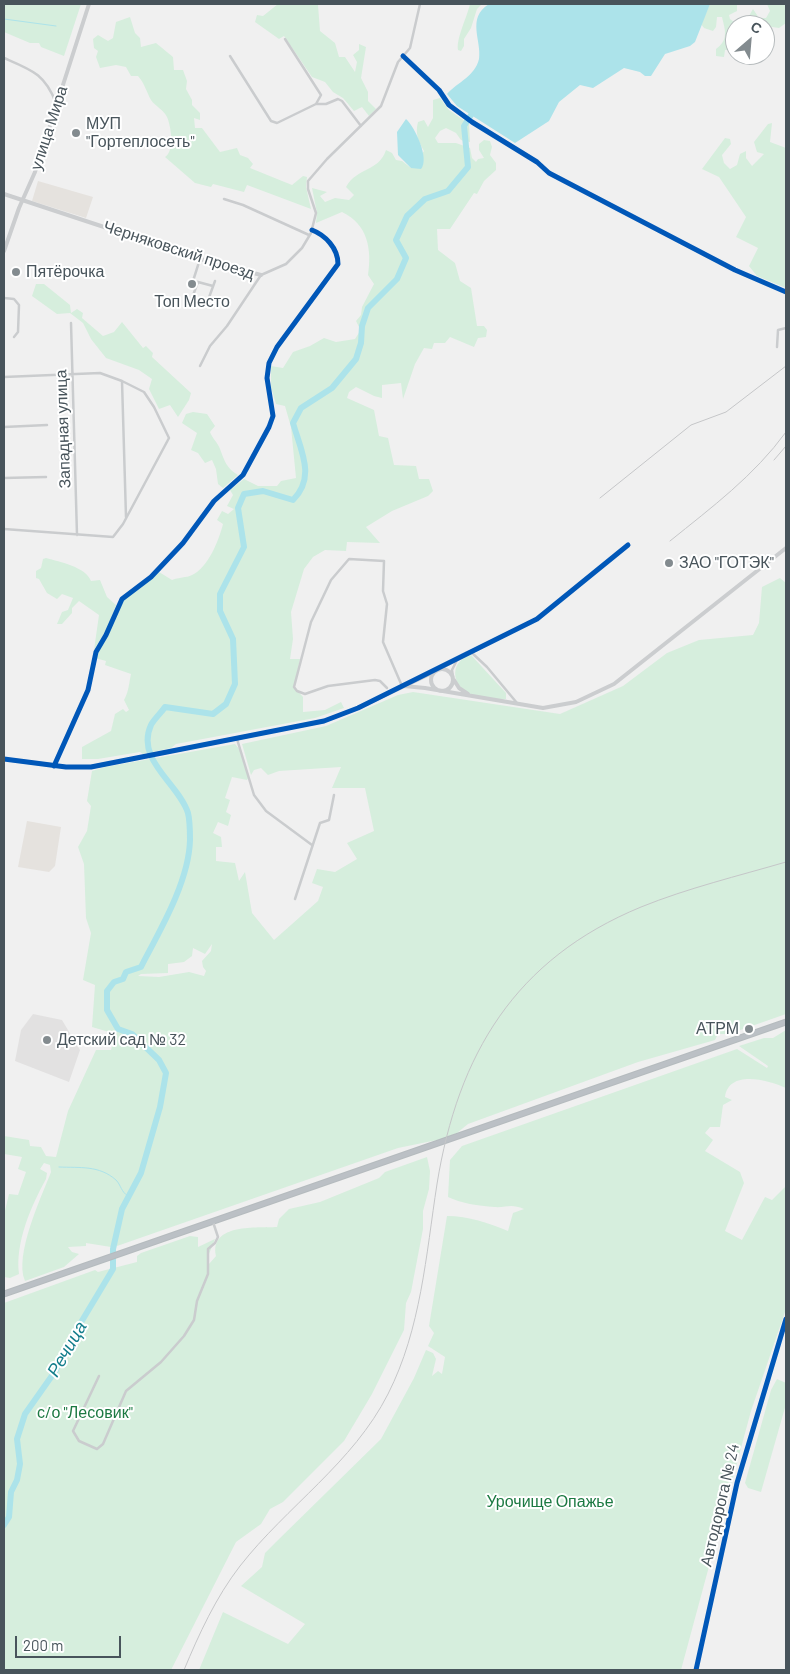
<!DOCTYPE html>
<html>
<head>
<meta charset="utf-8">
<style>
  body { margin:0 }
  #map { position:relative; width:790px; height:1674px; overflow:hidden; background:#f0f0f0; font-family:Barlow,sans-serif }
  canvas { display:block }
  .frame { position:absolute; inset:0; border:5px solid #48545b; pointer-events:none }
  .north { position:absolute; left:725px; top:15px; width:50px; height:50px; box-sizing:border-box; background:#fff; border:1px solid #b6bbbd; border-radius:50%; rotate:27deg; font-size:14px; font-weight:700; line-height:20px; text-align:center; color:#48545b }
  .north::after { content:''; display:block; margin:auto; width:18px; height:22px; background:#838b8f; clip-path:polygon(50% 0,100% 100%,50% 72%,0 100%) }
  .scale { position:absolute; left:15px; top:1636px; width:106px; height:22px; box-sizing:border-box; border:2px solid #48545b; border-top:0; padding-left:6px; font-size:15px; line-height:18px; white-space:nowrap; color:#48545b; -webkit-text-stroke:4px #fff; paint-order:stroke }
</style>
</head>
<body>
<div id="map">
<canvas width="790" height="1674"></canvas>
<div class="frame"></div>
<div class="north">С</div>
<div class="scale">200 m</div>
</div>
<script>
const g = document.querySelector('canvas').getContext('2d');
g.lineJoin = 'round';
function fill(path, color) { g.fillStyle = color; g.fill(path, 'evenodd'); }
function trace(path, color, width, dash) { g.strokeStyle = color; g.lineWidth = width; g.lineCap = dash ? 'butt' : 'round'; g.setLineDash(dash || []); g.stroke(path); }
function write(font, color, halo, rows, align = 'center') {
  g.font = font + ' Barlow,sans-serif'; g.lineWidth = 4; g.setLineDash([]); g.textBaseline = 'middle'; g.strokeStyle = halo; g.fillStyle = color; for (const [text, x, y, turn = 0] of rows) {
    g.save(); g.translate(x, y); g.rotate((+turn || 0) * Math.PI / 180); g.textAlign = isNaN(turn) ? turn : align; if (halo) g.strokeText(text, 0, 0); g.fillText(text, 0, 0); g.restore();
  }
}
fill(new Path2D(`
  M38,181l55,16 -7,21 -54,-17z
  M27,821l34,6 -6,39 -6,6 -31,-5z`), '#e5e2de');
fill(new Path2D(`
  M33,1014l29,6 18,30 -11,32 -54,-21 6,-31z`), '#e2e1e1');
fill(new Path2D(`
  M4,4h77l-17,52 -23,-9 -2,-4h-9l-26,-11z
  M278,4l40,1 2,26 15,12 4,14h6l10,15 2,-10 -4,-7 6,-5v-6l7,3 -5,31 7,14v9l8,8 -7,7 -7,-9 -8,4 -11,-13 -10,-6 -8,-10 -13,-5 -28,-41 -5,3 -24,-17 2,-7 6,1z
  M470,4h12l-5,5 -6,19 -7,11v7l-3,5 -3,-1c-2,-11 9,-33 12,-46z
  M710,4h27v7l-8,4 1,4 4,3 -2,28h-7l-1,7 -8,-1v-7c13,-9 9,-19 6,-32h-5l-1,10 -3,4 -9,-3 -3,-4z
  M767,4h19v19l-7,5 -34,-5 8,-14 6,9h7l4,-7z
  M130,17l5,16 5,5 1,9 15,-4 17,14 1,13h9l4,11 -1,8 6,11v5l8,8v7l-6,-2 1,10h7l18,24 17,-4 3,7 8,3 5,6 -3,4 42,17 11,-9 4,1 -1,10 5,22 -64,-24 -3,7 -31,-8 -2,3 -16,-4 -30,-26c10,-6 6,-31 2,-40 -4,-8 -11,-10 -16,-17 -5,-9 -6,-16 -13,-24h-7l-5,-9 -10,-2 -16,3 -4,-11 2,-6 -4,-3 -1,-9 5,-4 10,6 5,-3 3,-16z
  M440,98l9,12 20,14 1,18 -9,-2 -5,-7 -10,-5 -6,3 -5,7 3,5h18l14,5 2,10 4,4 2,-3 6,-1 -5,-8v-6l5,-4 6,1 2,6 -2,8 6,8v7l-12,11 -7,13 -3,-1 -24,36h-13l1,21 17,13 5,18 11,7 6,38h7l3,4 -1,7 -8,1 -4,9 -24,-10 -5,6h-11l-2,6 -8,-1 -9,16 -12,35 -2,-16 -19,2v13l-8,-2 -18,-9 -7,5 -2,6 27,12 5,26 9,2 6,27 22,1 3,13h10l4,12 -5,5 -36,15 -26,16 14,16 -33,-1 -1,9 -21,-1 -12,7 -9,12 -13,43 2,27 -3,20h10l-6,28 9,10v15l22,-2 16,-8 3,6 -29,10 -139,26 -5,4 -28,6 -3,-2 -42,7h-16v-12l29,-16 4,-17 8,-5 3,3 3,-2 -5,-10c5,-9 5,-17 7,-26l-26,-9 1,-4 -11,-3 30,-60 34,-26 13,8c7,-3 14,-2 20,-5 16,-7 27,-35 31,-51l-6,-4 5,-9 6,3 6,-5 -7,-3 6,-11 -3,-5 14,-11 14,7h19l4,-5 15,-3 -5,-51 -6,-21 -9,-2 -5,-17v-21l12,2 10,-16 17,-6 14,-8 12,4 19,-3 7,-11 -3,-1 -3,-6 5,-6 1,-8 12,-23 -6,-9c4,-25 0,-51 -26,-63l-26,11 1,-10 -5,-25 15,4 -7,4 5,6 10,-4 14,2 5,-5 -8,-8c11,-20 33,-15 40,-37l6,3 4,7 6,1 9,7 13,-17c-6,-10 -9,-18 -6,-29l6,-2 4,7 5,-9v-18z
  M772,123l-2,19 16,6v140l-29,-12 -8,-10 9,-18 -22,-11 10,-20 -27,-40 -17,-8 23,-31 5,1 1,5 -9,11 2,8 6,6 7,-4 3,-11 6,-3v7l6,8 12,-12 -7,-2 -3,-10 14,-18z
  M36,284h8l26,21 1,8 6,-4 6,4 -1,5 21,18 11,-4 8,-10 21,26 3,-2 7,7 -1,4 39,36 -2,7 -11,17 -8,-12 -11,4 -10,-20 3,-10 -13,-9 -33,-12 -15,-19 -8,-16 -13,-10 -13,1 -25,-18z
  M193,412l14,2 8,12 -5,6c2,6 8,11 10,17 4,11 7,20 18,26l-15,13 -5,-4 -2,-15 -4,-9 -7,3 -7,-10 -7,-3 6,-17 -15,-10 4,-9z
  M46,558c14,4 40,9 45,23l9,-1 7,17 9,8 -8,22 -14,23 5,-35 -20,-14 -7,7v5l-10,11h-5l5,-12 6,-2 5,-12 -11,-4 -5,5 -10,-6 -8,-14 -3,-1v-7l5,-3 2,-9z
  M780,578l6,5v431l-57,20h-11l-3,6 -77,22 -170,62 -11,9 -15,6 -44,9 -281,98 -2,-10 -4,11 -25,-4v3l-18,1 4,5 7,2 -15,13 -39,14c-11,-26 16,-83 26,-109l-1,-7 -6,-2 -4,6 7,4 -1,6c-15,27 -31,64 -27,95l-9,4 -6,-1v-62l5,-21 9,1 8,-23 -8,-3 4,-12 -18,-3v-18l25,4 1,6 11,1 5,9 10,1 12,-46 28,-61h15l3,-11 -5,-7 -17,-5 3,-42 -12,-5 8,-47 -5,-15 -2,-54 -6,-17 9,-16 4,-25 -4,-5 5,-30 13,-4 130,-23 6,7 8,26 -2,3 -15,-3 -7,21 5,2 -4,12 5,3 -3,11 -10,-4 -5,11 8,4 1,10h-6v14l19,2 4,18 6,-9 7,41 22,27 44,-39 5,-14 -11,-4 5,-14 18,3 22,-13 -10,-16 27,-12 -9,-43h-33l9,-21 -62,4 -11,4 -7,-7 -7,2 -3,5 -9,-31 84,-18 72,-31 15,-3 147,22 63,-28 44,-33 32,-13 54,-5 6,-12 3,-36zM212,944l-1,7 -9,10 1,6 3,4 -2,5 -15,-4 -30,5 -21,-1 3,-2 27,-1v-9l16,-2 8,-6 1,-8 12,6z
  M471,655l35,38v6c-9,1 -30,-1 -38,-6 -18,-10 -17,-33 3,-38z
  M786,1030v58c-18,-8 -57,-19 -61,9l7,3 -9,5 -3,22h-10l-5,6 8,7 -8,11 35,21 4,11 -19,48 17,9 23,-43 7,3 14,-14v123l-35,102 -70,259h-482l24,-58 65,32 17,-20 -64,-38 21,-19 3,-14 11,-11 105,-103 33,-61 12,-28 7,3 3,6 -4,17 6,-5 4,3 3,-17 -17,-11 6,-13 -5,-7 18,-110c22,0 41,7 61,15l5,-18 11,-4c-14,-6 -17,-1 -30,-2 -15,-1 -34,-4 -46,-10l2,-37 12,-14 275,-97 30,19 1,-2 -29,-20 25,-8h9z
  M427,1157l3,14 -1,18 -6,22v18l-12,63 -5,11 -2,27 -32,64 -28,47 -61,61 -13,7 -9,15 -25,18 -65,128h-167v-367l91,-33 3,2 39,-10v-6l4,-3 49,-17 8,1v10l17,-8 -6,15v10l7,-8c-7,-33 42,-28 61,-29l2,-8 10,-10 31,-7 59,-24 6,-6z
  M777,1379l9,4v21l-25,88 -13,-4 -3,-5 26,-93z`), '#d6eedd');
fill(new Path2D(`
  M489,4h221l-15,38 -5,4 -25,8 -14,22h-6l-5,-4 -16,-4 -31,20 -13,-3 -21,17 -10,19 -34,22 -58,-37 -10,-12c11,-12 28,-18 32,-35 3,-18 -13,-41 10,-55z
  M406,119c9,8 24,40 15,50l-10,-1 -13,-13 -1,-23z`), '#ace3ea');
trace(new Path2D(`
  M4,19l52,7
  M59,1167c21,1 40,-2 57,13 5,5 5,12 12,16`), '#ace3ea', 1);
trace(new Path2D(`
  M4,1525l5,-8 2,-25 6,-12 3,-16 -3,-25 8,-25 31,-44 21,-41 36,-60v-20l9,-40 19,-36 19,-66 6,-34 -7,-13 -27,-26 -14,-5 -11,-19v-19l7,-9 9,-3 3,-7 15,-5 3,-6c18,-34 45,-81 46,-121 0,-8 0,-19 -2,-27 -9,-29 -53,-53 -37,-88 3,-6 10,-12 14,-18l48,7 13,-10 9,-20 -2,-45 -13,-28v-17l24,-47 -6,-39 6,-14 19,-3 30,9c23,-23 8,-49 0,-77l8,-15 31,-20 24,-29 5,-16 1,-17 6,-18 29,-29 9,-21 -10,-18 11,-24 18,-17 23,-8 20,-24 -4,-41 7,-11`), '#ace3ea', 6);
const highway = new Path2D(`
  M4,1294l782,-272`);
trace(highway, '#b5bbbe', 7);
trace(new Path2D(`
  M285,39l36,56 -5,9
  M230,56l41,65 6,2 39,-19h10l12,-5 4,2 19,25
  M403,56l36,34 10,15 23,17 65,40 12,11 186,97 51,22
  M4,58c28,12 41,16 52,45
  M224,199l19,6 66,30
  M200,259l-7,22 5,1 -6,16 15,5 8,-22
  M198,282l15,4
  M4,298l10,1 5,6 -1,27 -4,5
  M71,323l6,212
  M777,347l1,-17 8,-2
  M200,366l10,-20 17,-20 34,-51 25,-11 16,-16 9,-15 5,-20 -8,-24v-8l19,-22 54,-53 17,-44 12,-14 10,-44
  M4,377l96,-4 22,8 22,11 10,15 15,31 -46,86 -10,13 -109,-8
  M122,381l4,136
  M4,427l43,-2
  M4,478l42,-1
  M471,652l16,15 30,36
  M438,670l99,-51 91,-74
  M453,677l-1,-7 5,-10
  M387,688l-7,-7 -5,-1 -47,6 -23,8 -8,-3 -3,-4 17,-65 20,-42 18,-21 35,2 -1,30 4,13 -4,38 19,44
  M237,739l17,56 12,16 46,34
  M54,766l34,-76 8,-38 10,-17 16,-36 29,-22 32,-34 31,-42 29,-26 26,-48 4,-11 -6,-38 2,-15 8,-16 61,-83c0,-16 -13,-29 -26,-34
  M295,899l25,-76 9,-3 5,-25
  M99,1376l-26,55 6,10 18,8 6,-5 23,-53 35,-29 23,-26 10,-16 3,-19 11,-27v-25l7,-6 3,-6 -5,-15
  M696,1670l41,-187 49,-164`), '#caccce', 2.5);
trace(new Path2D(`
  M4,194l203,67 54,14
  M4,251l15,-43 16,-36 54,-168
  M431 680a11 11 0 1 1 22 0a11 11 0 1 1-22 0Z
  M454,680l5,8 9,6
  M404,686l21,2 118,20 33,-6 38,-18 172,-136
  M4,759l62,8h25l233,-46 34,-13 80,-38`), '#cbcdcf', 4);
trace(highway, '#bbc0c5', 5);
trace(new Path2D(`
  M774,460l12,-14
  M600,498l91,-73 35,-13 60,-46
  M670,541c42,-34 84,-65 116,-109
  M184,1670c15,-36 32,-73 56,-104 47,-60 113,-103 148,-172 33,-65 38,-139 49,-210 21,-130 78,-225 204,-277 47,-19 97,-31 145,-45`), '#c5c6c8', 1);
trace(new Path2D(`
  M403,56l36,34 10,15 23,17 65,40 12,11 186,97 51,22
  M4,759l62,8h25l233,-46 34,-13 179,-89 91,-74
  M54,766l34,-76 8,-38 10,-17 16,-36 29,-22 32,-34 31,-42 29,-26 26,-48 4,-11 -6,-38 2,-15 8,-16 61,-83c0,-16 -13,-29 -26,-34
  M696,1670l41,-187 49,-164`), '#0057b8', 5);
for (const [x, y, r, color] of [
  [76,133,5,"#838b8f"],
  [16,272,5,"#838b8f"],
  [192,284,5,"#838b8f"],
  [669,563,5,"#838b8f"],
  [749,1029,5,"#838b8f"],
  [47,1040,5,"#838b8f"]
]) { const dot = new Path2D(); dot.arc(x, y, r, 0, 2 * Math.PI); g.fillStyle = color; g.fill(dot); trace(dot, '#fff', 2); }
write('16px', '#48545b', '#fff', [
  ["МУП",86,124],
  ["\"Гортеплосеть\"",86,142],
  ["Пятёрочка",26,272],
  ["Топ Место",192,302,"center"],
  ["ЗАО \"ГОТЭК\"",679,563],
  ["АТРМ",739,1029,"right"],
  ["Детский сад № 32",57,1040]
], 'left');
write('16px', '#48545b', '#fff', [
  ["улица Мира",49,128,-72],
  ["Черняковский проезд",179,250,18],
  ["Западная улица",63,429,-92],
  ["Автодорога № 24",720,1505,-77]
]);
write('16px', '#1c7942', '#fff', [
  ["с/о \"Лесовик\"",85,1413],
  ["Урочище Опажье",550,1502]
]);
write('italic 18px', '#147e8c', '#fff', [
  ["Речица",67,1349,-60]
]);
</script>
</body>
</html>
